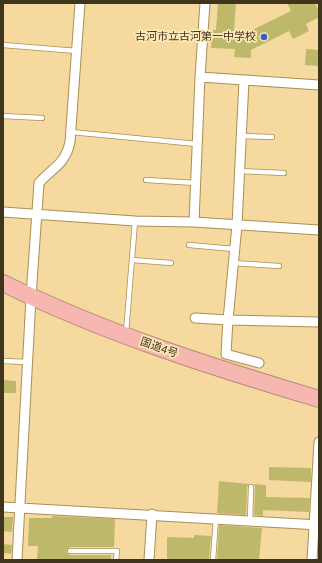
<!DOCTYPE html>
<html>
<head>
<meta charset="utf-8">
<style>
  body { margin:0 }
  #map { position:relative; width:322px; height:563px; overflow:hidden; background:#f6d99e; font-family:Arial,sans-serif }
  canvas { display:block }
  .frame { position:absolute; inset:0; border:4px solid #3f341c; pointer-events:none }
</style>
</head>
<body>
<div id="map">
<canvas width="322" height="563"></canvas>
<div class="frame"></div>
</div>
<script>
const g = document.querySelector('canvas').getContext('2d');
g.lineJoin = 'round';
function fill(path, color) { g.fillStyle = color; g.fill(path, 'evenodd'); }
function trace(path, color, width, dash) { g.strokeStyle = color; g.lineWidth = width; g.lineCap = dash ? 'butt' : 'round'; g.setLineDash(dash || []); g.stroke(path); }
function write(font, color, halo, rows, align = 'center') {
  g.font = font + ' Arial,"Noto Sans JP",sans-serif'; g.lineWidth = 3.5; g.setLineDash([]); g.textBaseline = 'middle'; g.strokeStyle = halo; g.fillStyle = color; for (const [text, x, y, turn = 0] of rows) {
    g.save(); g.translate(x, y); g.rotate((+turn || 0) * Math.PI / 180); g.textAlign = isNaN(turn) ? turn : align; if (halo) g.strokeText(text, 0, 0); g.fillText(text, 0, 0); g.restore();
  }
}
fill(new Path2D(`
  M218,3h18l-2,28 14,1 43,-21 -4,-8h28l4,9v5l-13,7 3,7 -16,8 -4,-8 -38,19v8l-17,-1 1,-8 -24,-1 1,-18h4z
  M306,49l13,1v16l-14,-1z
  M3,380l13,1v12h-13z
  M269,467l42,1v14l-42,-2z
  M219,481l30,3 -2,3 -1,28 -29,-2z
  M254,484l12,1v12l44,1 -1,14 -46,-2v6l-9,-1 1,-28z
  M52,516l63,3 -1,28h-44l-4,4 1,2 3,2h41v5h-74l1,-14h-10l1,-28h23z
  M3,517h10l-1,15 -9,-1z
  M219,525l43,3 -3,32h-42z
  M194,535l17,1 -2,24h-42v-23l27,1z
  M3,544l9,1 -1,9 -8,-1z`), '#beb86a');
const lane = new Path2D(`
  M3,45l74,6
  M3,116l39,2
  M71,132l126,12
  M241,136l31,1
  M239,171l45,2
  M146,180l50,3
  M189,245l45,4
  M132,260l39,3
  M233,263l46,3
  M126,333l9,-112
  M3,361l25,1
  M250,520l1,-33
  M70,551h47l-1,9
  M213,560l3,-42`);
const street = new Path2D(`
  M200,77l119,8
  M3,212l132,9 59,1 125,8
  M194,222l6,-145 5,-74
  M195,318l33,2 9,-95 7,-145
  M259,363l-33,-9 2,-34 91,2
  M3,507l316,18
  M17,560l14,-263 8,-114c14,-16 26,-18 31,-41l10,-139
  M149,560l3,-46
  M312,560l7,-118`);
const highway = new Path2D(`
  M3,283c101,50 209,84 316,116`);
trace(lane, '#aa8f55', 6);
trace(street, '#aa8f55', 11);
trace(highway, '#b7897d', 18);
trace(lane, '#fff', 4.5);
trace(street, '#fff', 9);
trace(highway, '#f7b7b1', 16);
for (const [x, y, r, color] of [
  [264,37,4,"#335dcd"]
]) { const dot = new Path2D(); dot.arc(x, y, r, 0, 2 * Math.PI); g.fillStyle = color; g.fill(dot); trace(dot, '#fee7b8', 1.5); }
write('11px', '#3f341c', '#fee7b8', [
  ["古河市立古河第一中学校",256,37]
], 'right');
write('11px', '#3f341c', '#fee7b8', [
  ["国道4号",159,348,20]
]);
</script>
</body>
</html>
